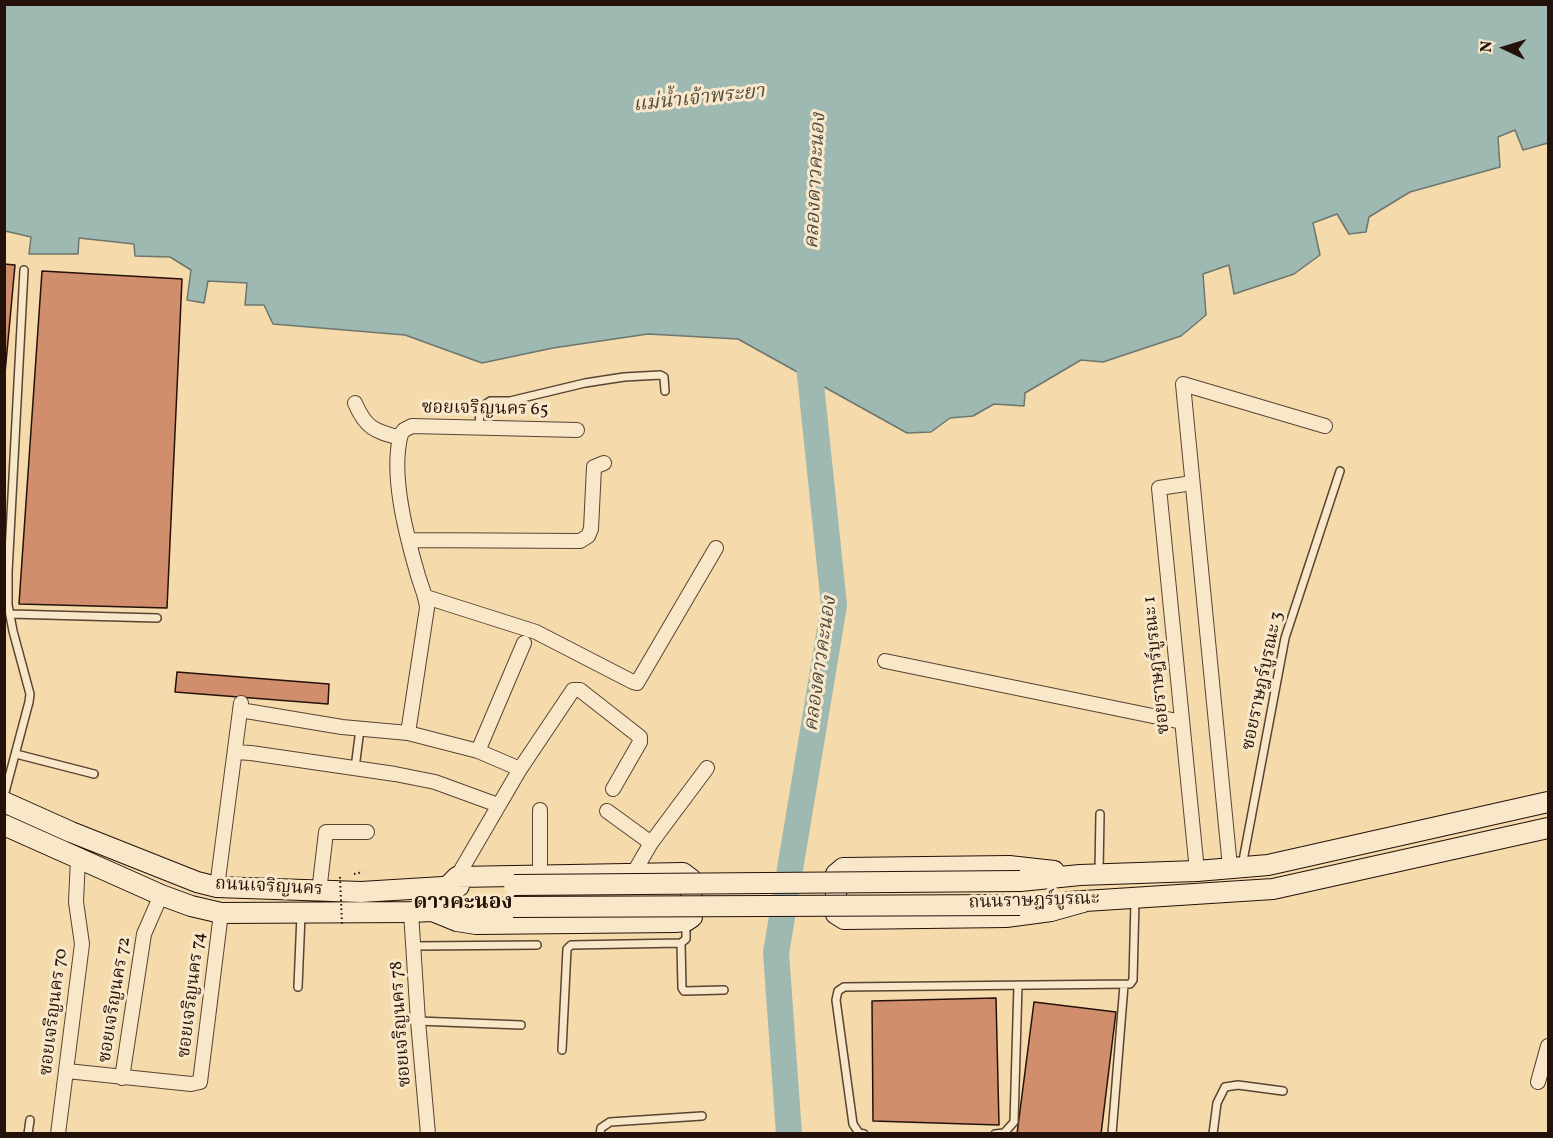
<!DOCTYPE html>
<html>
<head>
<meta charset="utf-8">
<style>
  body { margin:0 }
  #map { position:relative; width:1553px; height:1138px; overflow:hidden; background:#f5daab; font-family:Vollkorn,serif }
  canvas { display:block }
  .frame { position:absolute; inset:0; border:6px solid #24120a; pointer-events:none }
  .north { position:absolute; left:1475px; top:18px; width:60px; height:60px; -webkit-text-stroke:4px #f8e7c8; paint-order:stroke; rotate:274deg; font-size:16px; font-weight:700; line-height:24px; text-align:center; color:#24120a }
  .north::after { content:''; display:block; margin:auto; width:21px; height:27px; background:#24120a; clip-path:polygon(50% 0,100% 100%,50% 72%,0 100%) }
</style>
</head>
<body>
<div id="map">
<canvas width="1553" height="1138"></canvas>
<div class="frame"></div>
<div class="north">N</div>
</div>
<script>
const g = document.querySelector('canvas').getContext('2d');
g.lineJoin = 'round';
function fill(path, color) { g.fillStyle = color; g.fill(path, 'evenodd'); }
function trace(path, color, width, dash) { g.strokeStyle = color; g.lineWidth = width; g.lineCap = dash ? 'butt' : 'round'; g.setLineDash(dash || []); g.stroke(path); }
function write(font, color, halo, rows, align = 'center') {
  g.font = font + ' Vollkorn,"Noto Serif Thai",serif'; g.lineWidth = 6; g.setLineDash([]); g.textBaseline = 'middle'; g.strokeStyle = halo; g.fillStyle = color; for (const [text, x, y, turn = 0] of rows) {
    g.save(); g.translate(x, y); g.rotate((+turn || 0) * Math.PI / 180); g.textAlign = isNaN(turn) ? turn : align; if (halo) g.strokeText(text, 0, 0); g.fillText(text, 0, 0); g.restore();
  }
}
const water = new Path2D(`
  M4,5h1544v138l-25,7 -8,-20 -17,7 2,30 -90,25 -41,25 -3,15 -17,2 -12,-20 -24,9 7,32 -26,19 -60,20 -5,-29 -26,9 3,41 -25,21 -78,26 -22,-2 -56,33 -1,13 -30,-2 -21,12 -23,2 -19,14 -24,1 -169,-94 -90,-5 -95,14 -71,15 -77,-28 -132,-11 -9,-19h-19l2,-22 -39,-2 -4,22 -17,-3 4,-30 -21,-13 -35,-1 -1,-12 -55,-6 -1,16h-49l2,-17 -26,-6z`);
fill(water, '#9eb9b1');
trace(water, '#6d766e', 1.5);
trace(new Path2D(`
  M789,1134l-13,-181 58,-348 -27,-259`), '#9eb9b1', 26);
const building = new Path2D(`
  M4,264l11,1 -11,119z
  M42,271l140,8 -15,329 -148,-4z
  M177,672l152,12 -1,20 -153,-12z
  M996,998l3,127 -126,-4 -1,-120z
  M1034,1002l82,10 -15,122h-84z`);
fill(building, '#d18e6c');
trace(building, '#24120a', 1.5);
const lane = new Path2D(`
  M479,429l1,-21 10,-7h20l75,-18 39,-6 36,-2 4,2 1,14
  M10,614l147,4
  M16,754l78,20
  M355,768l5,-39
  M4,796l25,-94 1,-8 -17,-63 -5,-26v-33l16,-302
  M1242,866l43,-228 55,-167
  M1099,872l1,-58
  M681,943l1,45 2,3 40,-1
  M415,946l122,-1
  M298,987l3,-72
  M418,1021l103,4
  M562,1050l5,-101 4,-4 110,-2 5,-4v-15
  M28,1134l2,-14
  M600,1134l1,-6 9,-6 92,-6
  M864,1134l-5,-1 -6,-9 -17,-124 2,-9 6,-4 286,-3 3,-4 2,-79
  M995,1134l9,-1 10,-11 4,-137
  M1112,1134l12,-149
  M1213,1134l4,-31 8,-16 13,-2 45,6`);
const street = new Path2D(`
  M355,403c11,26 20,28 45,35
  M1192,483l-33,5 38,383
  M409,540l171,1 8,-5 3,-7 3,-62 10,-4
  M426,597l110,35 97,50 4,1 79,-135
  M885,661l297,61
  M240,710l102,17 66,6 70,18 42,18
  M408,733l19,-125c-1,-13 -7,-24 -10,-36 -11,-38 -27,-99 -16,-138l3,-4 8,-4 165,4
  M478,751l46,-108
  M235,752l16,1 144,21 40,8 63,23
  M540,810v64
  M607,811l44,32
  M1230,867l-47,-483 142,42
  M633,874l18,-31 56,-75
  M457,877l63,-108 53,-79h7l60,47v5l-27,47
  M217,887l24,-184
  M319,892l7,-60h41
  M411,912l7,109 10,113
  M67,1071l124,13 9,-2 21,-169
  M122,1078l22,-144 17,-39
  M1538,1082l10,-36
  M58,1134l24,-190 -6,-42 2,-44`);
const secondary = new Path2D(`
  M4,802l67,30 126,50 20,5 144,5 98,-6
  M4,825l157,70 30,11 30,7 190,-1 102,-5
  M1054,871l-45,-5 -166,2 -7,6v40l8,5 162,-2 45,-6 32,-9
  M1020,881l60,-6 117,-4 71,-6 280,-63
  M1069,902l204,-13 275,-61
  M435,912l22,9 19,3 199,-2 11,-1 6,-4 -1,-38 -8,-6 -226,4 -10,10`);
trace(lane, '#584432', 10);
trace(street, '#584432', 16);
trace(secondary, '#24120a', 22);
trace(new Path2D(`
  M354,874l9,-2`), '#24120a', 2, [1.5, 3]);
trace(lane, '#f8e7c8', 7);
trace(street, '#f8e7c8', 14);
trace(secondary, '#f8e7c8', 20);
const secondaryBridge = new Path2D(`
  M514,885l506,-4
  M513,907l507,-2`);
trace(secondaryBridge, '#24120a', 22, []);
trace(new Path2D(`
  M340,877l2,47`), '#24120a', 2, [1.5, 3]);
trace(secondaryBridge, '#f8e7c8', 20);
write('18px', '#24120a', '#f8e7c8', [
  ["ซอยเจริญนคร 65",485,410,1],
  ["ซอยราษฎร์บูรณะ 1",1158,665,-96],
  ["ซอยราษฎร์บูรณะ 3",1264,681,-78],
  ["ถนนเจริญนคร",269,888,3],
  ["ถนนราษฎร์บูรณะ",1034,902,-2],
  ["ซอยเจริญนคร 74",193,995,-83],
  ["ซอยเจริญนคร 72",116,1000,-81],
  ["ซอยเจริญนคร 70",55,1012,-83],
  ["ซอยเจริญนคร 78",402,1024,-94]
]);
write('italic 20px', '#4f4c44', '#f8e7c8', [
  ["แม่น้ำเจ้าพระยา",699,100,-6],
  ["คลองดาวคะนอง",817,181,-87],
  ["คลองดาวคะนอง",822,664,-82]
]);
write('bold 21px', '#24120a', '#f8e7c8', [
  ["ดาวคะนอง",463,904]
]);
</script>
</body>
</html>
